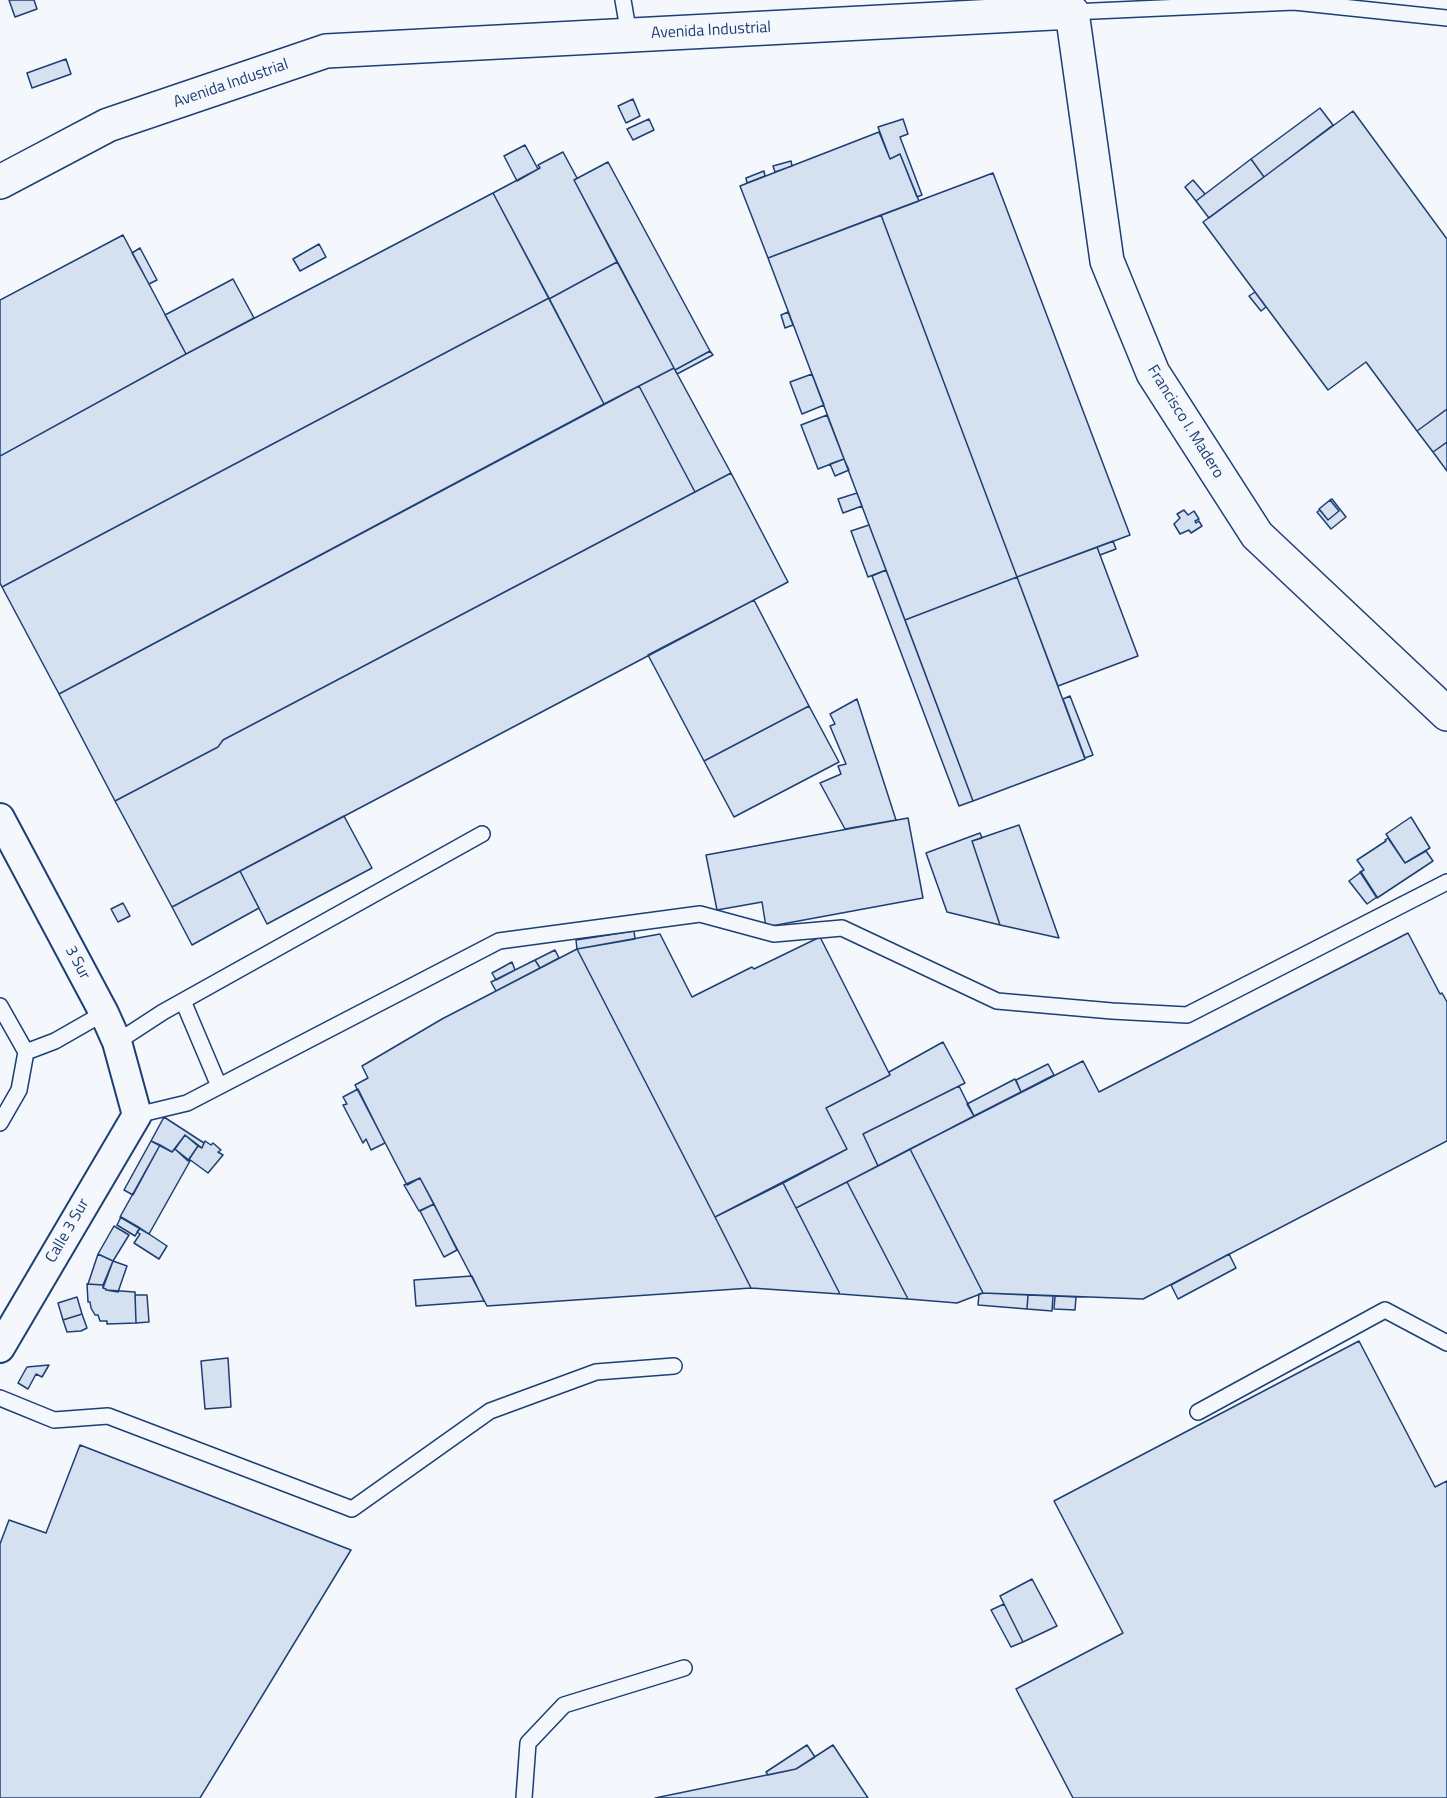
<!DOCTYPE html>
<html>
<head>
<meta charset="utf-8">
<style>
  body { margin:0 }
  canvas { display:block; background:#f4f7fb }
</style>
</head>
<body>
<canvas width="1447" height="1798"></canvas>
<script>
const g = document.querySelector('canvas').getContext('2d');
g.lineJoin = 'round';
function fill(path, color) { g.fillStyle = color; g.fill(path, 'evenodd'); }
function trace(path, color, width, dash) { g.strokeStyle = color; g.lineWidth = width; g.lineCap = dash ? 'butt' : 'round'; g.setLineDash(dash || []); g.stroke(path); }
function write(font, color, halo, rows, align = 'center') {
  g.font = font + ' "Titillium Web",sans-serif'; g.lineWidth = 4.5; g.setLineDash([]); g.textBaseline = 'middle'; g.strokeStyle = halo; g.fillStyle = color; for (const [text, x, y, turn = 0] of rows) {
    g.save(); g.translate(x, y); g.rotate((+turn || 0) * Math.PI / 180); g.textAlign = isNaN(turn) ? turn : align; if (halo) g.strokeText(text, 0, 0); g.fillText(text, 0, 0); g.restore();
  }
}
const building = new Path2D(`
  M9,0h25l3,9 -22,8z
  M66,59l5,15 -39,14 -5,-15z
  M633,99l7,17 -14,7 -8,-17z
  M1320,108l13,17 -69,52 -13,-18z
  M1353,111l94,128v170l-30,22 -51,-69 -38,28 -125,-168z
  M649,119l5,11 -21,10 -6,-11z
  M903,119l5,15 -8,3 22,58 -5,2 -17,-43 -10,5 -12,-32z
  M879,132l11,27 10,-5 19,47 -151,57 -28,-72z
  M525,145l13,24 -21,12 -13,-25z
  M563,152l14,26 -3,2 43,82 -68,37 -56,-106 47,-25 -2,-3z
  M1251,159l13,18 -55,41 -13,-17z
  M791,161l1,5 -17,6 -2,-6z
  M608,162l102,189 -35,19 -101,-190z
  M764,171l1,5 -18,7 -1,-5z
  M993,173l137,362 -113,42 -136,-362z
  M1193,180l12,14 -9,7 -11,-14z
  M493,193l56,105 -547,289 -2,-4v-127l186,-102z
  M881,215l136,362 -112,43 -137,-362z
  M123,235l63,119 -186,102v-156z
  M319,244l7,13 -26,14 -7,-12z
  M140,248l17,32 -8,4 -17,-31z
  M617,262l57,106 -70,36 -55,-105z
  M233,279l21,39 -68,36 -21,-39z
  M1255,292l11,15 -5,4 -12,-15z
  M549,298l55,106 -545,290 -57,-107z
  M788,312l5,13 -8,3 -4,-13z
  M710,351l3,4 -36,19 -2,-4z
  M674,368l57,105 -36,19 -56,-106z
  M812,374l12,31 -22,9 -12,-32z
  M639,386l56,106 -472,248 -5,7 -103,54 -56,-107z
  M1447,409v33l-14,10 -16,-21z
  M827,415l17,44 -26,10 -17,-44z
  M1447,442v29l-14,-19z
  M844,459l5,11 -14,6 -5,-12z
  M731,473l57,109 -616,325 -57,-106 103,-54 5,-7z
  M857,493l5,13 -19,7 -5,-14z
  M1332,499l14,18 -15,12 -14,-17 3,-2 8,10 11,-9 -9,-11z
  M1330,500l9,11 -11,9 -9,-11z
  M1184,510l4,5 6,-4 5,8 -4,2 1,2 3,-2 3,5 -11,7 -2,-3 -9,4 -6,-10 6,-6 -3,-4z
  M869,525l17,45 -18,7 -17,-46z
  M1113,541l3,8 -16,6 -3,-8z
  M1097,547l41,109 -80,30 -41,-109z
  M886,570l87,231 -14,5 -87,-230z
  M1017,577l68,182 -112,42 -68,-181z
  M754,600l55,106 -105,55 -56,-106z
  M1070,696l23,59 -8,3 -22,-59z
  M857,699l39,121 -51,9 -25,-46 21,-9 -3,-8 8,-2 -16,-38 5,-2 -5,-10z
  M809,706l30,56 -105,55 -30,-56z
  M344,816l28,52 -105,56 -27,-53z
  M1411,817l19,31 -25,15 -19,-29z
  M908,818l15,80 -157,29 -4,-25 -45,8 -11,-55z
  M1019,825l40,113 -59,-13 -28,-84z
  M980,833l2,5 -10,3 28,84 -53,-13 -21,-59z
  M1388,838l17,25 21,-12 7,10 -56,37 -17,-26 4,-2 -7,-10 29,-19 -1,-1z
  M240,871l19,37 -67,37 -20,-38z
  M1361,872l16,25 -10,7 -18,-23z
  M123,903l7,13 -12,6 -7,-13z
  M634,931l1,8 -58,10 -1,-9z
  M1408,933l32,61 2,-1 5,9v139l-304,158 -160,-6 -73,-144 173,-88 16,31z
  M660,934l32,63 60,-30 2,2 66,-32 70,138 -64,33 21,41 -132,68 -138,-268z
  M577,949l138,268 36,71 -264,18 -67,-128 -13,7 -52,-100 13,-7 -6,-12 80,-47z
  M555,950l4,8 -19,10 -5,-8z
  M535,960l5,8 -44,23 -5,-9z
  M512,962l3,8 -19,10 -4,-7z
  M943,1042l22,41 -102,51 15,32 -82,42 -13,-25 64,-34 -21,-41 64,-33 -1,-3z
  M1048,1064l6,11 -33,17 -5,-12z
  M1015,1079l6,13 -47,24 -7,-12z
  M959,1086l15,30 -96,50 -15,-32z
  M358,1089l27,54 -14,7 -5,-11 -3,4 -20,-38 4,-1 -4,-7z
  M164,1117l40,26 -2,5 -17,-13 -13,17 -21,-11z
  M185,1135l13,11 -10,15 -13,-12z
  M151,1141l9,4 -27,50 -9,-5z
  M205,1141l6,4 2,-2 8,7 -3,2 5,3 -15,18 -19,-14 9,-13 4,2z
  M160,1145l12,7 3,-3 15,12 -41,73 -29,-17z
  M910,1149l73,144 -26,10 -49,-4 -61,-117z
  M420,1178l14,26 -15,7 -15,-26z
  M847,1182l61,117 -68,-5 -44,-86z
  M783,1183l13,25 44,86 -89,-6 -36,-71z
  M434,1204l23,46 -13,7 -24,-46z
  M121,1217l19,11 -5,8 -18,-11z
  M114,1226l15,9 -16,26 -15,-7z
  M140,1228l27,18 -8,13 -25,-16 6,-9 -3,-2z
  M98,1254l15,7 -10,24 -15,-1z
  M1229,1254l7,14 -58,31 -7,-14z
  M113,1261l14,5 -9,26 -12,-2v-1l-3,-1z
  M472,1276l12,25 -68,5 -2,-26z
  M87,1284l16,1v3l3,1v1l29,2 1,31 -29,1v-3h-7l-2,-6h-3l-4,-7 -1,-6h-2z
  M983,1293l45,2 -1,14 -49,-4 1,-11z
  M135,1295h12l2,27 -13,1z
  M1028,1295l25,1 -1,15 -25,-2z
  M1055,1296l21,1 -1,13 -21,-1z
  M77,1297l5,17 -19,6 -5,-17z
  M82,1314l5,14 -6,3 -14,1 -4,-12z
  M1359,1341l76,146 12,-6v317h-374l-57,-109 107,-56 -69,-132z
  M228,1358l3,49 -26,2 -4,-48z
  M49,1365l-7,12 -6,-3 -8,15 -10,-6 9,-16z
  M80,1445l271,105 -151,248h-200v-254l9,-24 37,13z
  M1032,1579l25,47 -34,16 -23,-46z
  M1004,1604l19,38 -12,5 -20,-37z
  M807,1745l8,12 -19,12 -28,6 -2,-3z
  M833,1745l35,53h-213l141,-29z`);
fill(building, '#d5e0f0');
trace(building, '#1d3f73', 1.5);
const service = new Path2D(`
  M623,0l6,35
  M1072,12l222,-10 153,16
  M183,1001l36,85
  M0,1006l26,46
  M117,1042l46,-30 319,-178
  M137,1115l50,-12 312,-162 201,-27 74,20 68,-6 155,73 115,10 75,4 260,-133
  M0,1123l19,-33 7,-38 29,-11 49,-28
  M0,1398l54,22 54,-4 244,93 138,-98 106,-39 78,-6
  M1198,1412l187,-102 62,33
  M524,1798l4,-55 36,-38 120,-37`);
const minor = new Path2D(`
  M0,818l104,195 13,29 20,73 -137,233`);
const tertiary = new Path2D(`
  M0,182l108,-57 218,-74 746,-39 35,249 46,112 104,162 190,179`);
trace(service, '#1d3f73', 18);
trace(minor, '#1d3f73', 32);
trace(tertiary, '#1d3f73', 36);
trace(service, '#f4f7fb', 15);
trace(minor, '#f4f7fb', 28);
trace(tertiary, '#f4f7fb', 33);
write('16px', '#1d3f73', '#f4f7fb', [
  ["Avenida Industrial",711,31,-3],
  ["Avenida Industrial",231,84,-19],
  ["Francisco I. Madero",1185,422,58],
  ["3 Sur",77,963,62],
  ["Calle 3 Sur",68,1231,-60]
]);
</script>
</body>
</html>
